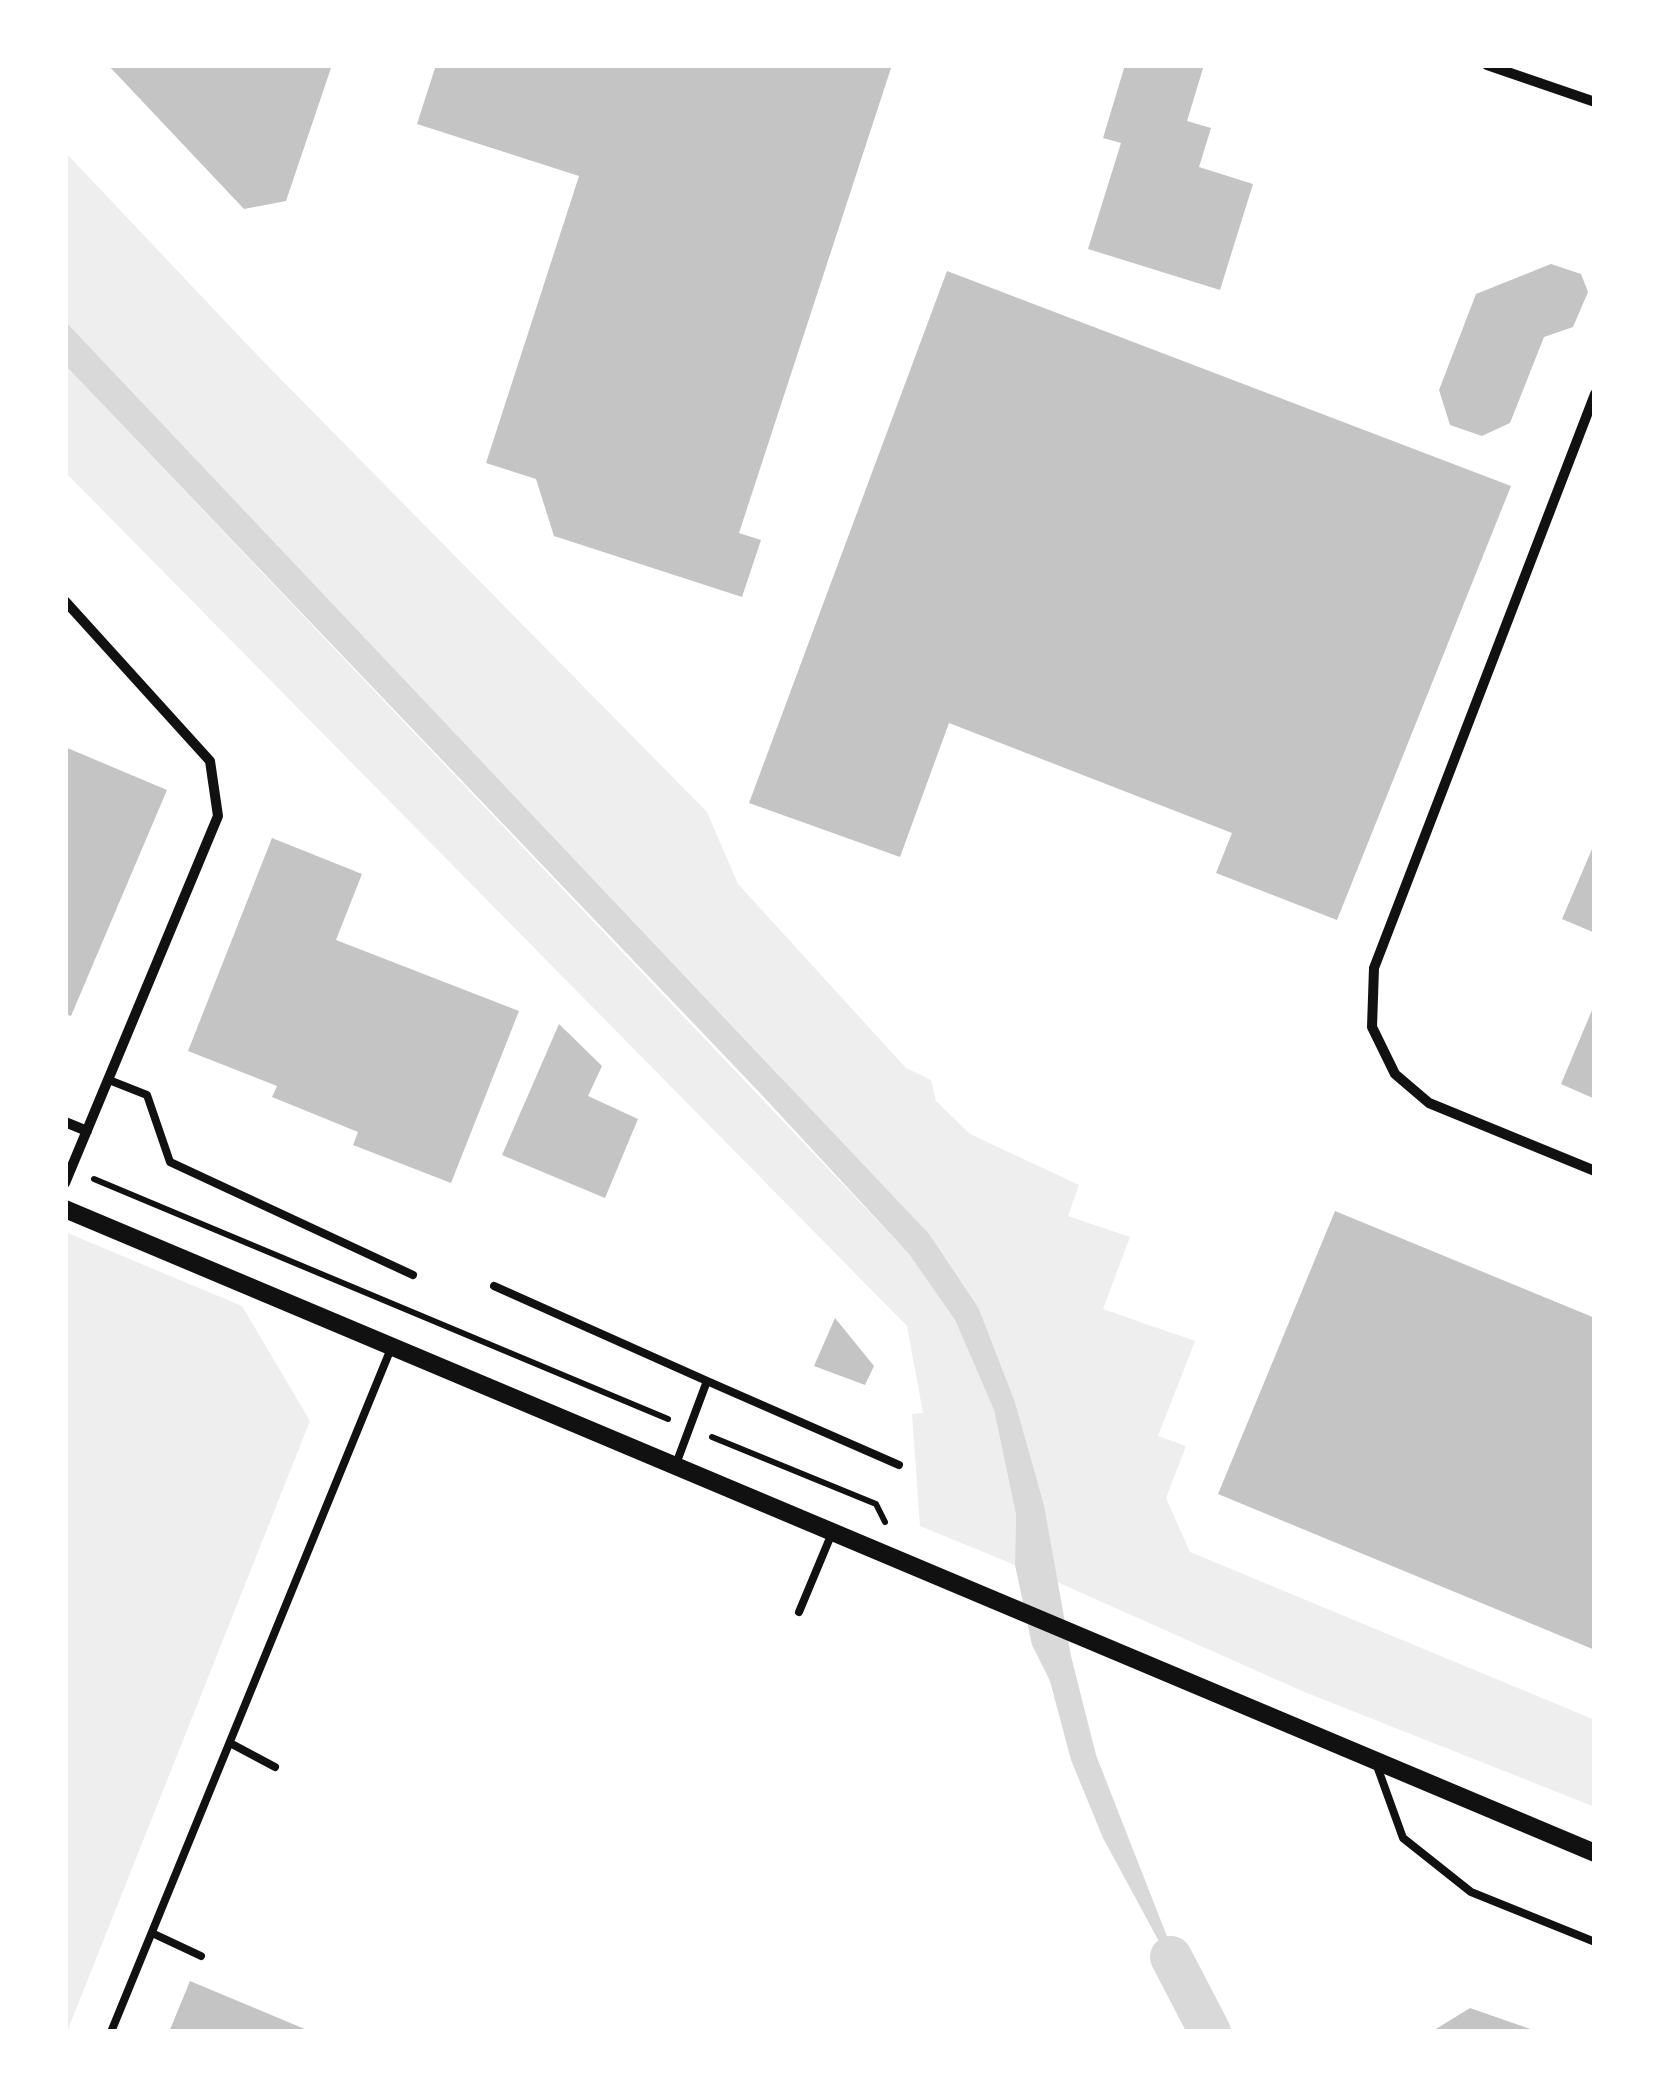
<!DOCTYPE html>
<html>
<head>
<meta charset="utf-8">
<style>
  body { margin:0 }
  #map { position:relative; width:1660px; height:2097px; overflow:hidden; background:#fff; font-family:"Asap Condensed",sans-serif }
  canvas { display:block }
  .frame { position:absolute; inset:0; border:68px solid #fff; pointer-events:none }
</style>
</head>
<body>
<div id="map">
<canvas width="1660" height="2097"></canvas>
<div class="frame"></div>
</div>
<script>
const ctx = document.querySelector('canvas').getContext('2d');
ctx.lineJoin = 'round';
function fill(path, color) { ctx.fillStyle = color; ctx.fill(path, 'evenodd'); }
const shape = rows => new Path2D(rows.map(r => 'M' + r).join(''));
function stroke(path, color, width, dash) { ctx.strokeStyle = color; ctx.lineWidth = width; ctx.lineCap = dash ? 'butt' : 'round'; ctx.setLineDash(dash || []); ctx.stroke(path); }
fill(shape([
  [65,152,259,357,707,812,738,884,906,1068,931,1080,936,1101,970,1134,1079,1185,1068,1216,1130,1237,1103,1309,1195,1341,1158,1436,1186,1446,1166,1498,1190,1552,1595,1720,1595,1807,1302,1691,1057,1582,1044,1505,1015,1402,979,1309,780,1076,65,321],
  [65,365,909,1254,955,1320,994,1410,1016,1516,1015,1565,920,1526,912,1414,923,1413,907,1326,65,472],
  [65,1232,242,1306,310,1421,67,2032]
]), '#eee');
fill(shape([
  [65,321,929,1234,979,1309,1015,1402,1044,1505,1071,1656,1096,1755,1195,2008,1103,1838,1071,1760,1050,1681,1032,1645,1015,1565,1016,1515,994,1410,955,1320,909,1254,760,1093,65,365]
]), '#d9d9d9');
stroke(shape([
  [1171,1957,1210,2032]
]), '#d9d9d9', 42);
fill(shape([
  [108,65,332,65,286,201,244,209],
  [436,65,892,65,739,533,761,540,742,597,554,536,536,479,486,463,579,176,417,124],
  [1125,65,1204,65,1187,121,1211,128,1199,167,1253,184,1220,290,1088,249,1121,143,1103,138],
  [1551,264,1581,274,1588,292,1573,327,1544,337,1510,423,1482,436,1450,425,1439,390,1476,294],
  [947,271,1511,486,1337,920,1216,873,1232,833,949,723,900,857,749,803],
  [65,747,167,790,71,1016,65,1014],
  [272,838,362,874,336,940,519,1011,451,1183,353,1145,358,1132,272,1097,277,1086,188,1051],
  [1595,842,1595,933,1562,919],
  [1595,1003,1595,1099,1561,1084],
  [559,1024,602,1066,588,1096,638,1119,605,1198,502,1155],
  [1335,1211,1595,1318,1595,1650,1218,1494],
  [835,1318,874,1366,865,1385,814,1366],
  [190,1981,312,2032,169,2032],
  [1470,2008,1536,2031,1536,2032,1431,2032]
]), '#c4c4c4');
stroke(shape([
  [94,1179,668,1419],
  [712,1437,876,1504,885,1522]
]), '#111', 6);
stroke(shape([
  [109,1080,147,1095,170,1162,413,1275],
  [494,1286,707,1381,676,1464],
  [707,1381,899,1465],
  [799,1612,832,1533],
  [230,1743,275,1767],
  [1377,1766,1403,1838,1471,1892,1595,1942],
  [152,1933,201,1956],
  [111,2032,392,1346]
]), '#111', 8);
stroke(shape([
  [1487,65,1595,102],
  [1595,394,1374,968,1372,1027,1395,1074,1429,1103,1595,1171],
  [65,601,210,761,218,816,65,1183],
  [65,1122,87,1131]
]), '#111', 10);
stroke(shape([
  [65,1209,1595,1853]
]), '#111', 18);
</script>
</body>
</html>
